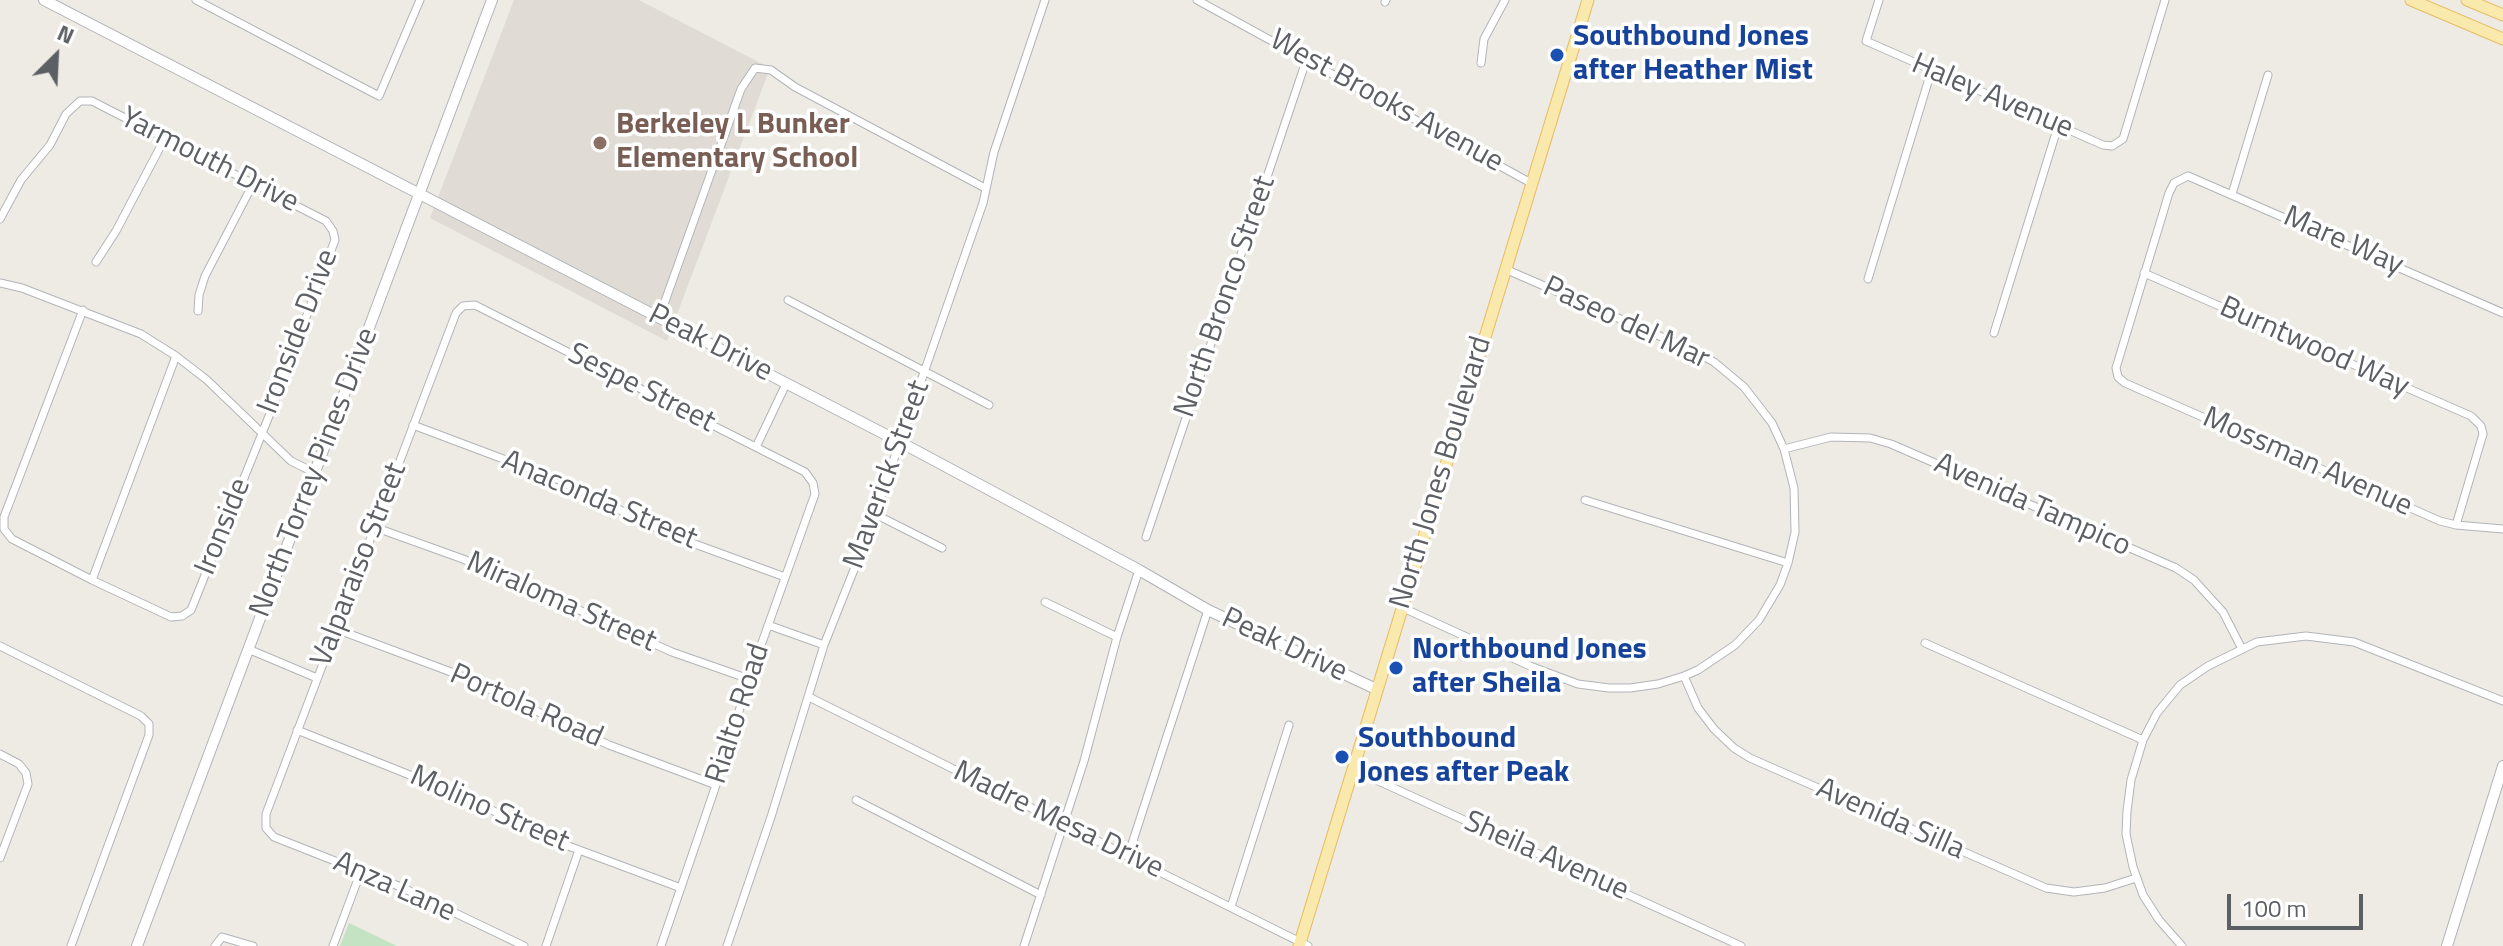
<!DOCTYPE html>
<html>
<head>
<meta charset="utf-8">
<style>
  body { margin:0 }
  #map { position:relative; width:2503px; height:946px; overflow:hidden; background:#edebe4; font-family:"Titillium Web",sans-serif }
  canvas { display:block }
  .north { position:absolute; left:16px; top:16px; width:80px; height:80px; -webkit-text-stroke:6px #fff; paint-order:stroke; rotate:24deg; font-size:22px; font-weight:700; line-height:32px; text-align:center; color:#5c5f63 }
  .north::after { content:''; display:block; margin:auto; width:28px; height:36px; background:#5c5f63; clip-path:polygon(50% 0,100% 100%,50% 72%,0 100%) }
  .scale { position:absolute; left:2227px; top:894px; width:136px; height:36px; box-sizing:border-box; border:4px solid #5c5f63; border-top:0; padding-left:10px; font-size:24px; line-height:28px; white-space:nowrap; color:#5c5f63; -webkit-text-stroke:6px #fff; paint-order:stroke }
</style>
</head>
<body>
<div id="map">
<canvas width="2503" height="946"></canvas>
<div class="north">N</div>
<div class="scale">100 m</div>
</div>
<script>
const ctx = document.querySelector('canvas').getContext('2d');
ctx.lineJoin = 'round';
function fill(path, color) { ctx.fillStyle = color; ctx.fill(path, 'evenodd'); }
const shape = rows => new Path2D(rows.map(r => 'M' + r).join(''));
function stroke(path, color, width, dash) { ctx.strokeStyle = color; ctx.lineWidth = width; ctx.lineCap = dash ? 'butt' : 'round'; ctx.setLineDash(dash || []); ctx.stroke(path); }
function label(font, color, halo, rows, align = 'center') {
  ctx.font = font + ' "Titillium Web",sans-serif'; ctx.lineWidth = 7; ctx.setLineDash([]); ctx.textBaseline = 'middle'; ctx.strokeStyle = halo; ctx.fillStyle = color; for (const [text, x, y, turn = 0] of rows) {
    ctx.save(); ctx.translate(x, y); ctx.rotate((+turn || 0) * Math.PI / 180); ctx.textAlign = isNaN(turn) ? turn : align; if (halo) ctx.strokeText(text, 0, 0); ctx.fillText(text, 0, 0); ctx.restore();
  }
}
fill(shape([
  [514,0,639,0,770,68,667,341,430,218]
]), '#e0dcd5');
fill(shape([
  [349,923,397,946,340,946]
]), '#c3e3c2');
const street = shape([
  [196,0,379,96,420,0],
  [1197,0,1531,183],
  [1879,0,1866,41,2103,145,2112,146,2123,139,2165,0],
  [1385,2,1386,0],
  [1481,63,1484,39,1505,0],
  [2232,194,2268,75],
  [0,219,21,180,50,145,66,114,80,101,92,101,326,221,333,231,335,240,271,411,191,610,182,616,171,617,92,580,12,539,4,529,4,517,83,310],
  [96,262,116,231,165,138],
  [2144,273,2471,416,2481,426,2483,434,2456,525],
  [1868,279,1931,72],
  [0,283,22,288,141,334,176,356,207,380,291,461,315,473],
  [788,300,989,405],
  [198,311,199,295,205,276,253,184],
  [2503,313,2188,176,2174,183,2169,193,2116,368,2118,377,2125,383,2440,521,2456,525,2503,529],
  [659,318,741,89,755,68,771,70,795,87,985,188],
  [1994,333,2058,126],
  [413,425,559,480,673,536,785,577],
  [756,447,786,384],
  [1784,449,1831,437,1870,438,1891,444,2176,568,2194,580,2223,612,2242,649],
  [1585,500,1788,563],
  [875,514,942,548],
  [374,527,463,559,528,587,672,652,749,679],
  [1146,537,1307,58],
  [92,580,176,356],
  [1045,602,1117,637],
  [1401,607,1530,666,1578,684,1609,688,1630,688,1658,684,1684,676,1698,670,1735,645,1759,620,1780,585,1788,563,1795,532,1794,488,1784,449,1772,423,1744,387,1714,362,1694,351,1505,269],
  [768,625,824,645],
  [336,629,459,675,609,745,716,785],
  [1925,643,2143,740],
  [0,646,141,716,149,724,149,735,71,946],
  [248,649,317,678],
  [1684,676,1698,708,1714,729,1734,748,1750,758,2046,888,2074,892,2105,888,2136,878],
  [809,697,1308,946],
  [297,730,465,797,555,841,681,888],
  [0,754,19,764,26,773,28,784,0,858],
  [1352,769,1741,946],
  [856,800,1041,895],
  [1128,856,1208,610],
  [1231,907,1289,725],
  [215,946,222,937,253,946],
  [333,946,361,871],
  [524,946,401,887,274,837,266,828,266,814,456,313,463,306,475,305,805,472,813,483,815,494,749,679,716,785,661,946],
  [546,946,579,850],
  [727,946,771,817,824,645,865,542,983,203,994,152,1045,0],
  [1024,946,1084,761,1117,637,1139,570],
  [2182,946,2159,920,2143,895,2133,867,2126,834,2127,811,2131,780,2143,740,2157,713,2180,685,2208,666,2257,642,2306,636,2354,642,2503,701]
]);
const secondary = shape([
  [44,0,900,442,1139,570,1208,610,1376,689],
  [137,946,492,0],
  [2447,946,2503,766]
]);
const primary = shape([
  [2411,0,2503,39],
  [2467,0,2503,15],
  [1299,946,1588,0]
]);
stroke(street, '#b1b4b8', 9);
stroke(secondary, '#b0b3b8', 12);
stroke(primary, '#e7bc63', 13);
stroke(street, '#fff', 7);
stroke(secondary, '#fff', 10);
stroke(primary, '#f9e9ad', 11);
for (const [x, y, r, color] of [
  [1557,55,8,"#1a4fb4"],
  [600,143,8,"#8d6e63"],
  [1396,668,8,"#1a4fb4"],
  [1342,757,8,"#1a4fb4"]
]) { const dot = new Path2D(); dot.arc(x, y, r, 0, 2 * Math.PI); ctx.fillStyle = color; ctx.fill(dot); stroke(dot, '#fff', 3); }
label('bold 30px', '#164399', '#fff', [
  ["Southbound Jones",1573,38],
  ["after Heather Mist",1573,72],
  ["Northbound Jones",1412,651],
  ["after Sheila",1412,685],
  ["Southbound",1358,740],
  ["Jones after Peak",1358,774]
], 'left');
label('30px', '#5c5f63', '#fff', [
  ["Haley Avenue",1992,97,23],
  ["West Brooks Avenue",1386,102,29],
  ["Yarmouth Drive",209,161,27],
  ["Mare Way",2343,242,24],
  ["North Bronco Street",1226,297,-71],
  ["Paseo del Mar",1626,324,25],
  ["Ironside Drive",299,332,-69],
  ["Peak Drive",710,344,27],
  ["Burntwood Way",2314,348,24],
  ["Sespe Street",641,389,27],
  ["Mossman Avenue",2307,463,24],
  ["North Torrey Pines Drive",315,473,-69],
  ["North Jones Boulevard",1442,473,-73],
  ["Maverick Street",888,475,-70],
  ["Anaconda Street",599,501,23],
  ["Avenida Tampico",2032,506,24],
  ["Ironside",224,527,-68],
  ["Valparaiso Street",360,565,-69],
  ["Miraloma Street",561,603,24],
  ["Peak Drive",1284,646,25],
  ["Portola Road",526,707,24],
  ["Rialto Road",739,714,-72],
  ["Molino Street",489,810,24],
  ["Avenida Silla",1890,820,24],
  ["Madre Mesa Drive",1058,821,26],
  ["Sheila Avenue",1546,857,24],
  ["Anza Lane",394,888,24]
]);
label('bold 30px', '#785e54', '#fff', [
  ["Berkeley L Bunker",616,126],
  ["Elementary School",616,160]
], 'left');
</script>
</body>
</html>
